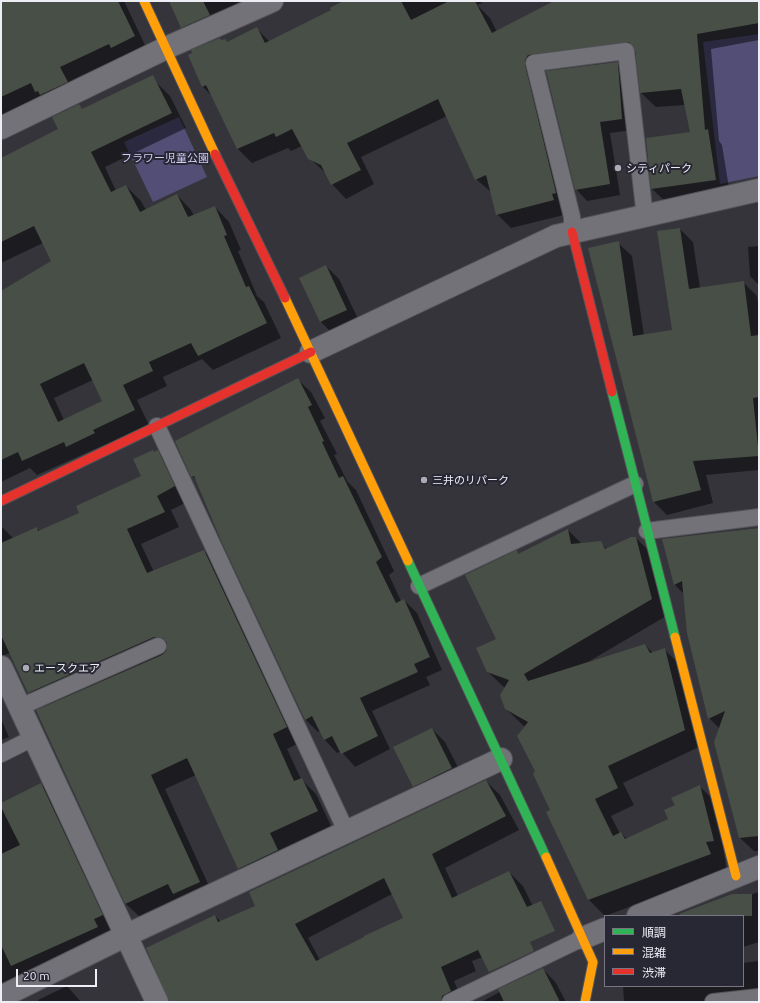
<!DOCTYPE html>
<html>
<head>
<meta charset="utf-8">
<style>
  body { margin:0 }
  #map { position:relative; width:760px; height:1003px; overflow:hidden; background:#35343b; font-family:Ubuntu,"Noto Sans JP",sans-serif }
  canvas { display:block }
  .frame { position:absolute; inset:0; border:2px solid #ededf6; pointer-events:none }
  .legend { position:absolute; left:604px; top:915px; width:140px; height:72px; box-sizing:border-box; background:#282734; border:1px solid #777682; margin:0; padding:5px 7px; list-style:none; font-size:12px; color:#ededf6 }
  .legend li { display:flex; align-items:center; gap:8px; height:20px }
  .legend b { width:20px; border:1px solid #777682 }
  .scale { position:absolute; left:16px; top:969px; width:81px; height:18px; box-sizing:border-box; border:2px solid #ededf6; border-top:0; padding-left:5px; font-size:12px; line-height:14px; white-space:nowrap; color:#ededf6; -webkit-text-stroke:3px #282734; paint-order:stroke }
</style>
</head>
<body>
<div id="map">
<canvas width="760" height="1003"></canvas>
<div class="frame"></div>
<ul class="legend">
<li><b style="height:5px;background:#30b455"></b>順調</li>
<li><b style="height:5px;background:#ff9f0a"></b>混雑</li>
<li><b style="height:5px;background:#e5322d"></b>渋滞</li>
</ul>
<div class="scale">20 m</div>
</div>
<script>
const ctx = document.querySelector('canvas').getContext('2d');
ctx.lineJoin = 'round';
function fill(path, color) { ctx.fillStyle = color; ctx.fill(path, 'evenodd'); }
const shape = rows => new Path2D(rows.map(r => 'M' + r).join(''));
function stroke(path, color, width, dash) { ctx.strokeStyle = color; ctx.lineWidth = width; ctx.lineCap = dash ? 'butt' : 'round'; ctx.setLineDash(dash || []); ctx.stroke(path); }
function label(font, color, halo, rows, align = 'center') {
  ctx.font = font + ' Ubuntu,"Noto Sans JP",sans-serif'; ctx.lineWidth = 4; ctx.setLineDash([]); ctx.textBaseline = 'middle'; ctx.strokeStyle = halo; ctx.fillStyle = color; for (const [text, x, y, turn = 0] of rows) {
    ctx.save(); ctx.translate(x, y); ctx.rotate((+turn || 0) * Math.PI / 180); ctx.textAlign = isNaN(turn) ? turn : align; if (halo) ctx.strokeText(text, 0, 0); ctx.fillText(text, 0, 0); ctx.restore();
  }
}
fill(shape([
  [759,34,759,176,720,184,703,42],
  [179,117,207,177,153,202,124,142]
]), '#524e76');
fill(shape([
  [1,1,124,1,147,49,125,60,121,57,72,80,80,95,41,97,1,116],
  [170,1,247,1,196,42,182,27],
  [346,1,481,1,482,3,477,5,490,18,497,32,556,1,759,1,759,40,711,49,719,141,722,145,730,194,667,203,652,189,647,139,691,133,685,105,656,107,641,93,637,57,548,68,542,70,568,214,511,228,497,214,492,193,476,179,447,116,361,157,374,184,346,199,332,184,327,174,309,158,302,146,291,151,288,148,252,163,238,149,212,96,203,87,189,55,225,40,228,42,257,29,270,42,332,10],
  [617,63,629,74,633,130,610,133,620,195,587,201,576,189],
  [156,82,170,96,186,128,105,167,116,191,126,186,141,201,146,210,177,195,191,210,194,216,215,207,229,222,241,250,238,251,257,296,264,302,281,338,213,370,202,359,163,377,167,386,137,400,149,425,37,475,30,468,1,482,1,292,52,262,43,243,1,263,1,159],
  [93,380,103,401,64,420,54,398],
  [680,229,693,242,700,288,743,282,757,296,759,311,759,470,706,475,713,503,667,515,654,502,618,243,632,256,644,336,673,331],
  [759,246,759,285,750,276,748,247],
  [326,266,339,279,360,323,334,335,321,322],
  [298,380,311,392,325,418,320,421,337,454,334,455,347,481,356,490,394,571,389,575,401,601,404,600,417,613,442,670,426,677,430,685,372,711,390,749,355,767,341,751,337,753,325,740,320,731,318,732,305,719,198,482,192,476],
  [157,451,172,466,189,501,171,510,179,527,141,544,154,572,204,551,219,566,301,742,287,749,301,779,316,794,331,826,284,848,292,865,253,883,239,868,196,775,165,789,214,897,141,918,126,904,38,711,45,708,29,692,10,653,1,656,1,526,13,538,36,528,40,531,81,513,143,477,154,453],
  [759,528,759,851,754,851,740,838,720,729,709,718,684,594,675,585,664,540],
  [568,530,582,544,600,542,607,549,636,538,652,554,668,615,588,662,645,645,653,653,664,649,681,666,701,746,623,783,634,805,611,816,620,834,621,833,627,839,670,819,676,806,699,786,716,802,727,871,605,916,588,899,536,771,525,727,506,709,505,688,488,672,497,639,516,552,519,554],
  [1,719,9,737,1,740],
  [432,729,445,742,465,781,427,799,414,786],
  [486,781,500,795,519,830,445,868,458,896,509,872,523,886,546,933,472,961,476,971,454,981,463,1002,170,1002,215,916,221,922,257,907],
  [392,894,404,919,320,960,308,938],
  [41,784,54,798,115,928,107,932,110,940,1,995,1,804],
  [759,892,759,942,743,947,743,916,675,916,732,895,749,895],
  [759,961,759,1001,624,1002,623,986,743,986,743,963],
  [543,969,556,983,566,1002,481,1002],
  [67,986,81,1002,39,1002,38,1000]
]), '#0007');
fill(shape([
  [1,1,118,1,135,36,111,48,109,44,60,67,68,82,40,95,38,91,35,92,31,83,1,97],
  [169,1,203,1,210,15,181,28],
  [343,1,401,1,411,20,449,1,475,1,492,33,554,1,759,1,759,23,697,34,705,130,708,129,716,180,651,189,646,138,690,132,681,89,640,93,635,50,629,42,528,55,525,60,525,65,556,193,552,194,554,200,496,215,486,175,475,180,438,99,347,143,361,170,331,185,321,165,308,159,292,129,276,137,274,133,237,149,206,85,202,87,188,55,192,53,191,50,220,38,221,40,226,39,227,42,257,27,265,43,331,10,330,8],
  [618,62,622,119,600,122,610,184,575,190,546,71],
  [153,75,172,113,91,152,111,192,126,185,140,212,177,194,188,217,215,206,227,235,224,236,246,287,249,286,267,323,198,356,191,343,149,362,153,371,123,385,135,410,93,430,95,433,66,447,64,442,22,461,18,452,1,460,1,291,51,261,34,226,1,242,1,158,58,129,52,117,79,104,82,109],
  [84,363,102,401,58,422,40,384],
  [680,228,689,289,744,281,751,336,759,335,759,397,753,398,759,456,693,461,701,490,653,502,588,248,619,241,633,336,672,330,657,231],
  [326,265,347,310,320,322,299,278],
  [298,378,312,405,308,407,324,441,322,442,339,478,343,476,382,557,376,562,396,603,404,599,430,657,414,664,418,672,360,698,378,736,341,754,332,736,324,740,312,716,305,720,222,543,194,476,191,477,175,441],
  [153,450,154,452,158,450,175,486,157,496,165,512,127,529,147,573,204,550,287,727,273,734,294,781,302,778,318,811,270,833,278,850,238,869,187,758,151,775,200,882,173,894,168,884,125,904,36,710,162,655,166,651,167,643,163,638,154,637,28,693,1,635,1,543,37,527,38,531,79,513,76,506,141,476,133,459],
  [759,528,759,836,739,838,714,742,725,711,708,719,687,633,682,581,674,585,662,539],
  [568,529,571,544,601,541,605,549,631,537,636,537,652,599,524,674,528,681,645,644,650,653,665,648,685,730,608,766,618,788,595,799,613,836,621,832,625,839,668,819,664,810,675,805,671,798,700,785,714,841,706,842,711,854,588,900,546,812,550,810,533,774,535,771,517,736,528,722,505,709,500,695,509,680,487,672,476,648,496,639,465,575,517,550,518,554],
  [432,728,452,768,413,787,393,747],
  [486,780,506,816,432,854,452,898,509,871,527,907,541,901,555,931,530,942,534,951,489,972,478,950,441,967,451,991,442,996,441,1002,169,1002,146,948,215,915,218,922,255,906,249,892],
  [384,878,403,918,364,936,364,937,316,961,295,924],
  [41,783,103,915,94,919,98,927,11,966,1,945,1,854,20,845,1,807,1,803],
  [732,894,752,894,752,916,680,916,679,914],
  [543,968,560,1002,504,1002,498,989]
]), '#484f46');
const lane = shape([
  [572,232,572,217,534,63,626,51,645,217],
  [157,426,347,833],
  [647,531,759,517],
  [419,586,635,484],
  [20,707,158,646],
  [1,754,33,738],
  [450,1002,583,938],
  [713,1002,759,997]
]);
const street = shape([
  [1,128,166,48,272,1],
  [311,352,556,236,759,190],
  [1,667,157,1002],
  [638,916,759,867],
  [583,938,605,929],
  [1,997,127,935,501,759]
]);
const fast = shape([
  [612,392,675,637],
  [408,561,546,857]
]);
const slow = shape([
  [144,1,215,154],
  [285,298,408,561],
  [675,637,736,876],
  [546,857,593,962,585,1002]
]);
const jam = shape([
  [215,154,285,298],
  [572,232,612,392],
  [1,501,311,352]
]);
stroke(lane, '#535359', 18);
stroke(street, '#535359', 24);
stroke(fast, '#535359', 11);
stroke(slow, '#535359', 11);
stroke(jam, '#535359', 11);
stroke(lane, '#737278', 16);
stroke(street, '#737278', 22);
stroke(fast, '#30b455', 9);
stroke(slow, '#ff9f0a', 9);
stroke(jam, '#e5322d', 9);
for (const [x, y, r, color] of [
  [618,168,4,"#adacb5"],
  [424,480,4,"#adacb5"],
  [26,668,4,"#adacb5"]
]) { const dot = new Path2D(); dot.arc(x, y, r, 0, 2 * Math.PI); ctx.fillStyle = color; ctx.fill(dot); stroke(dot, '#282734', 1.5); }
label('11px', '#d0cdf5', '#282734', [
  ["フラワー児童公園",165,158]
]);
label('11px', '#ededf6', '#282734', [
  ["シティパーク",626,168],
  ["三井のリパーク",432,480],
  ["エースクエア",34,668]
], 'left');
</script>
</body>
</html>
